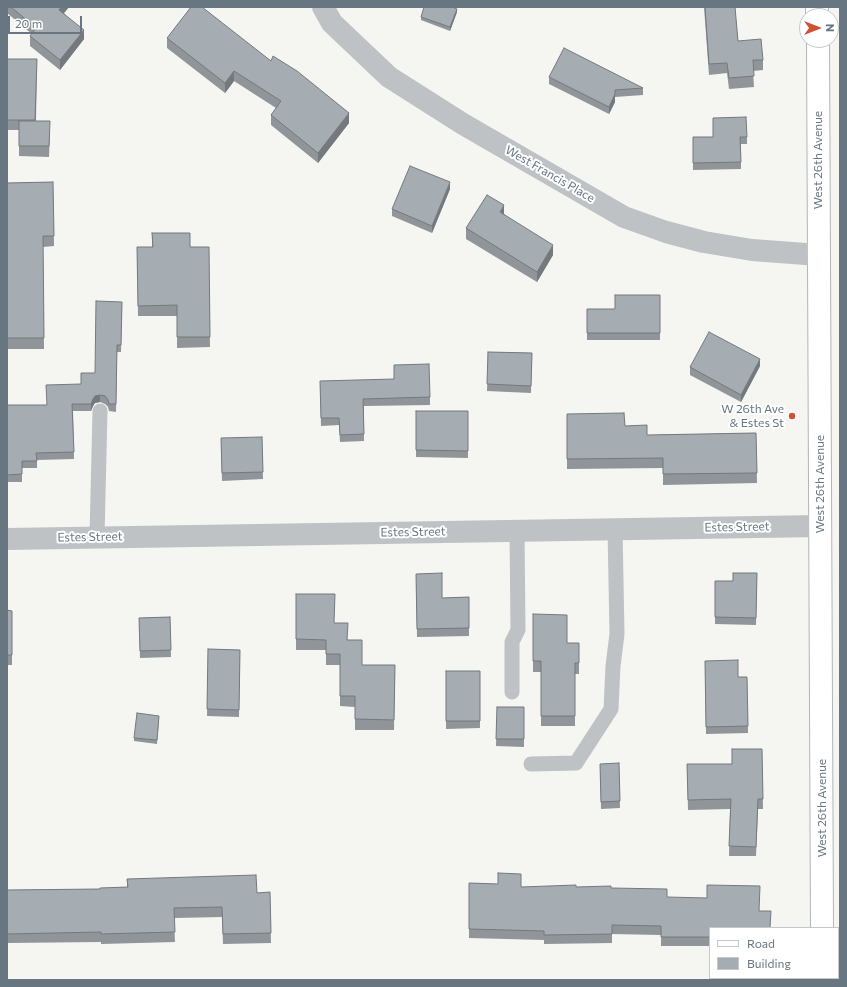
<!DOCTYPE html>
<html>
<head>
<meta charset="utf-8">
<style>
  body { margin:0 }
  #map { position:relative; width:847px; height:987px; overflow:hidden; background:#f5f5f2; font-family:Commissioner,sans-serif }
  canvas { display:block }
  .frame { position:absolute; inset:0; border:8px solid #677680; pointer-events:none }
  .legend { position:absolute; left:709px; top:927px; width:130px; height:52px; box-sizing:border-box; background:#fff; border:1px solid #c2c8cc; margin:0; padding:5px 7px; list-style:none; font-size:12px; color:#677680 }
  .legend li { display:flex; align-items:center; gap:8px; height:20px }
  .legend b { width:20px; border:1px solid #c2c8cc }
  .north { position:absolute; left:799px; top:8px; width:40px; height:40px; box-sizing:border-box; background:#fff; border:1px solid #c2c8cc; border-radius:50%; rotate:90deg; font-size:11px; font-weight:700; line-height:16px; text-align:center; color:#677680 }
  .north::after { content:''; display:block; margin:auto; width:14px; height:18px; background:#d15035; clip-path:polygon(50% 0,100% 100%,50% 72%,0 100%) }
  .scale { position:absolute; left:8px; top:16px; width:74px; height:18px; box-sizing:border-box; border:2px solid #677680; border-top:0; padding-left:5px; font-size:12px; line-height:14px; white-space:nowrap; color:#677680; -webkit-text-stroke:3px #fff; paint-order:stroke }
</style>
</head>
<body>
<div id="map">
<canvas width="847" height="987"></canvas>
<div class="frame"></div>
<ul class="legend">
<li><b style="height:5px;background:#fff"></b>Road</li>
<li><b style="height:11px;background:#a6adb2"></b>Building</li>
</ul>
<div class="north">N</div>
<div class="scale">20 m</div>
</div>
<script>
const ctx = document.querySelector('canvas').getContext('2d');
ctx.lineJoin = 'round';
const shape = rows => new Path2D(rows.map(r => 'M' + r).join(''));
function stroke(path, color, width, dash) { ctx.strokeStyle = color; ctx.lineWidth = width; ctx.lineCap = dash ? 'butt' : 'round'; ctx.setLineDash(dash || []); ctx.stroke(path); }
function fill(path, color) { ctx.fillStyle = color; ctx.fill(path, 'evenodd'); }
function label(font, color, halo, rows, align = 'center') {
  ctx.font = font + ' Commissioner,sans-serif'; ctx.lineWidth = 4; ctx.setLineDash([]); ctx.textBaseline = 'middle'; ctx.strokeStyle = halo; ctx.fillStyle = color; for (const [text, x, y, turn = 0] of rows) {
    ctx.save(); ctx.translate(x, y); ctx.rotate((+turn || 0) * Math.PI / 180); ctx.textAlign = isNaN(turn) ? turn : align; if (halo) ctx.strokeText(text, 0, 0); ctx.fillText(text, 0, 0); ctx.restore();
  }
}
const secondary = shape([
  [817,7,817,16],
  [818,40,822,928],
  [823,978,823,980]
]);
stroke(secondary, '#b1b6b9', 24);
stroke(shape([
  [97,537,100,411],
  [512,692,512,642,518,630,517,530],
  [531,764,576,763,611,709,613,666,617,634,615,528]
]), '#bec2c5', 15);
stroke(shape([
  [323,7,332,23,389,77,463,124,624,217,666,232,704,242,752,250,819,255],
  [7,539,820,526]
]), '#bec2c5', 22);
stroke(secondary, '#fff', 22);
fill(shape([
  [7,7,69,7,64,13,84,39,60,70,30,46,30,36,32,34,7,13],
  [704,7,735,7,738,41,763,60,763,70,753,71,754,87,729,89,727,73,709,75],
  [457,12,450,31,421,20,421,17],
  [167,38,349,123,318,163,271,125,271,115,276,108,234,81,225,93,167,48],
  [7,59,37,59,36,121,50,132,49,157,19,156,19,130,7,130],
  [549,77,643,88,643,95,615,97,615,102,609,114,549,84],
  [693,137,747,137,747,144,741,144,741,169,693,170],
  [53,182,54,246,43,247,44,349,7,349,7,183],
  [450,189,432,233,392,216,392,209],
  [504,214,553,255,537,282,466,239,466,228],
  [152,233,190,247,209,247,210,347,177,348,177,316,138,316,137,247,152,247],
  [660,295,660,340,587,340,587,309,615,309],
  [122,302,121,352,117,352,116,412,109,411,108,407,105,404,100,402,95,403,93,406,91,411,73,411,74,459,37,460,37,468,22,468,22,482,7,482,7,405,46,405,81,384,95,373],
  [488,352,532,353,531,393,487,391],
  [760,366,741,402,690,375,690,367],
  [320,381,430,397,430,405,364,406,364,441,340,442,339,425,321,426],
  [416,411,468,411,468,458,416,457],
  [567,414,625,426,647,435,756,433,757,483,663,485,663,468,567,469],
  [262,437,263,479,222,481,221,445],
  [757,573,756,625,715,624,715,581,733,581],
  [416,574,442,598,469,597,469,636,417,637],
  [296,594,334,623,348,640,362,665,395,665,394,730,355,730,355,707,340,706,340,665,326,665,326,650,296,650],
  [7,610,12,611,12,665,7,665],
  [533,614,567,643,579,643,579,674,575,674,575,726,541,726,541,672,533,672],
  [170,617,171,657,140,658,139,618],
  [208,649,240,650,239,717,207,716],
  [705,661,738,677,747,677,748,733,706,734],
  [446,671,480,671,480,728,446,729],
  [497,707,524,707,524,747,496,746],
  [159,719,157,744,134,741,134,738],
  [762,749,763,809,758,809,756,856,729,856,730,809,688,810,687,764,732,764],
  [619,763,620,808,601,809,600,771],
  [127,879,257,893,270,892,271,943,223,944,222,917,174,918,175,942,101,944,101,942,7,943,7,890,100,889,127,887],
  [469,883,498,884,521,887,611,888,667,897,710,928,710,946,661,946,661,935,612,934,612,943,544,944,544,940,469,938]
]), '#8f9599');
fill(shape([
  [61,7,69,7,59,19,59,10],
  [457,9,457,12,450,31,450,27],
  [84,30,84,39,60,70,60,60],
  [234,71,234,81,225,93,225,83],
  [615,94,615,102,609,114,609,107],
  [349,113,349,123,318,163,318,153],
  [450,182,450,189,432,233,432,226],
  [504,205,504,216,500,212],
  [553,245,553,255,537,282,537,272],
  [760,359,760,366,741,402,741,395],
  [100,395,100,402,95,403,93,406,91,411,91,404,93,399,95,396]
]), '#74797d');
const building = shape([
  [11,7,61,7,59,10,84,30,60,60,30,36,36,28,11,7],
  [191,7,202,7,271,61,273,56,297,71,349,113,318,153,271,115,281,101,234,71,225,83,167,38,191,7],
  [424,7,452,7,457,9,450,27,421,17,424,7],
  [705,7,735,7,738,41,761,39,763,60,753,60,754,76,729,78,727,63,709,64,705,7],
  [564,48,643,88,615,90,615,94,609,107,549,77,564,48],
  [7,59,37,59,35,120,7,120,7,59],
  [746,117,747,137,740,137,741,162,693,163,693,137,713,137,713,118,746,117],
  [19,121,50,121,49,146,19,146,19,121],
  [410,166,450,182,432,226,392,209,410,166],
  [53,182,54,236,43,236,44,338,7,338,7,183,53,182],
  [487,195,504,205,500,212,553,245,537,272,466,228,487,195],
  [152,233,190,233,190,247,209,247,210,337,177,337,177,305,138,306,137,247,153,247,152,233],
  [615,295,660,295,660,333,587,333,587,309,615,309,615,295],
  [96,301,122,302,121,345,117,345,116,404,109,404,108,400,105,396,100,395,95,396,93,399,91,404,72,404,74,452,36,453,37,461,22,461,22,474,7,475,7,405,47,405,46,385,81,384,81,373,95,373,96,301],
  [709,332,760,359,741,395,690,367,709,332],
  [488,352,532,353,531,386,487,384,488,352],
  [429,364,430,397,363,399,364,434,340,435,339,418,321,418,320,381,394,379,394,365,429,364],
  [416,411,468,411,468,451,416,450,416,411],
  [624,413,625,426,647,425,647,435,756,433,757,473,663,474,663,458,567,459,567,414,624,413],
  [262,437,263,472,222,473,221,438,262,437],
  [442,573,442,598,469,597,469,628,417,629,416,574,442,573],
  [733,573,757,573,756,618,715,617,715,581,733,581,733,573],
  [296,594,335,594,334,623,348,623,347,640,362,640,362,665,395,665,394,720,355,719,355,696,340,696,340,654,326,654,326,640,296,639,296,594],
  [7,610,12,611,12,655,7,655,7,610],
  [533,614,567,615,567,643,579,643,579,663,575,663,575,716,541,716,541,661,533,661,533,614],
  [170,617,171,650,140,651,139,618,170,617],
  [208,649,240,650,239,710,207,709,208,649],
  [738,660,738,677,747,677,748,726,706,727,705,661,738,660],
  [446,671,480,671,480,721,446,721,446,671],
  [497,707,524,707,524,739,496,739,497,707],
  [137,713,159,716,157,740,134,738,137,713],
  [732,749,762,749,763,799,758,799,756,847,729,846,731,799,688,800,687,764,732,764,732,749],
  [619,763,620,801,601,802,600,764,619,763],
  [498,873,521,874,521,887,576,885,576,887,611,886,611,888,667,889,667,897,707,898,707,885,760,886,759,911,771,911,770,928,710,928,710,937,661,937,661,926,612,925,612,934,544,935,544,931,469,929,469,883,498,884,498,873],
  [256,875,257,893,270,892,271,933,223,934,222,907,174,908,175,932,101,934,101,932,7,934,7,890,100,889,100,888,128,887,127,879,256,875]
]);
fill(building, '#a6adb2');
stroke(building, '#74797d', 1);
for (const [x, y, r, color] of [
  [792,416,4,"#d15035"]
]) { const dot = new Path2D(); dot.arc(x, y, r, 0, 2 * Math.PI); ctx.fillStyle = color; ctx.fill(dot); stroke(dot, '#fff', 1.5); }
label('12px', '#677680', '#fff', [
  ["West 26th Avenue",818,160,-90],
  ["West Francis Place",550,174,30],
  ["West 26th Avenue",820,484,-90],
  ["Estes Street",737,527,-1],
  ["Estes Street",413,532,-1],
  ["Estes Street",90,537,-1],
  ["West 26th Avenue",822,808,-90]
]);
label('12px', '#677680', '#fff', [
  ["W 26th Ave",784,409],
  ["& Estes St",784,423]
], 'right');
</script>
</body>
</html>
